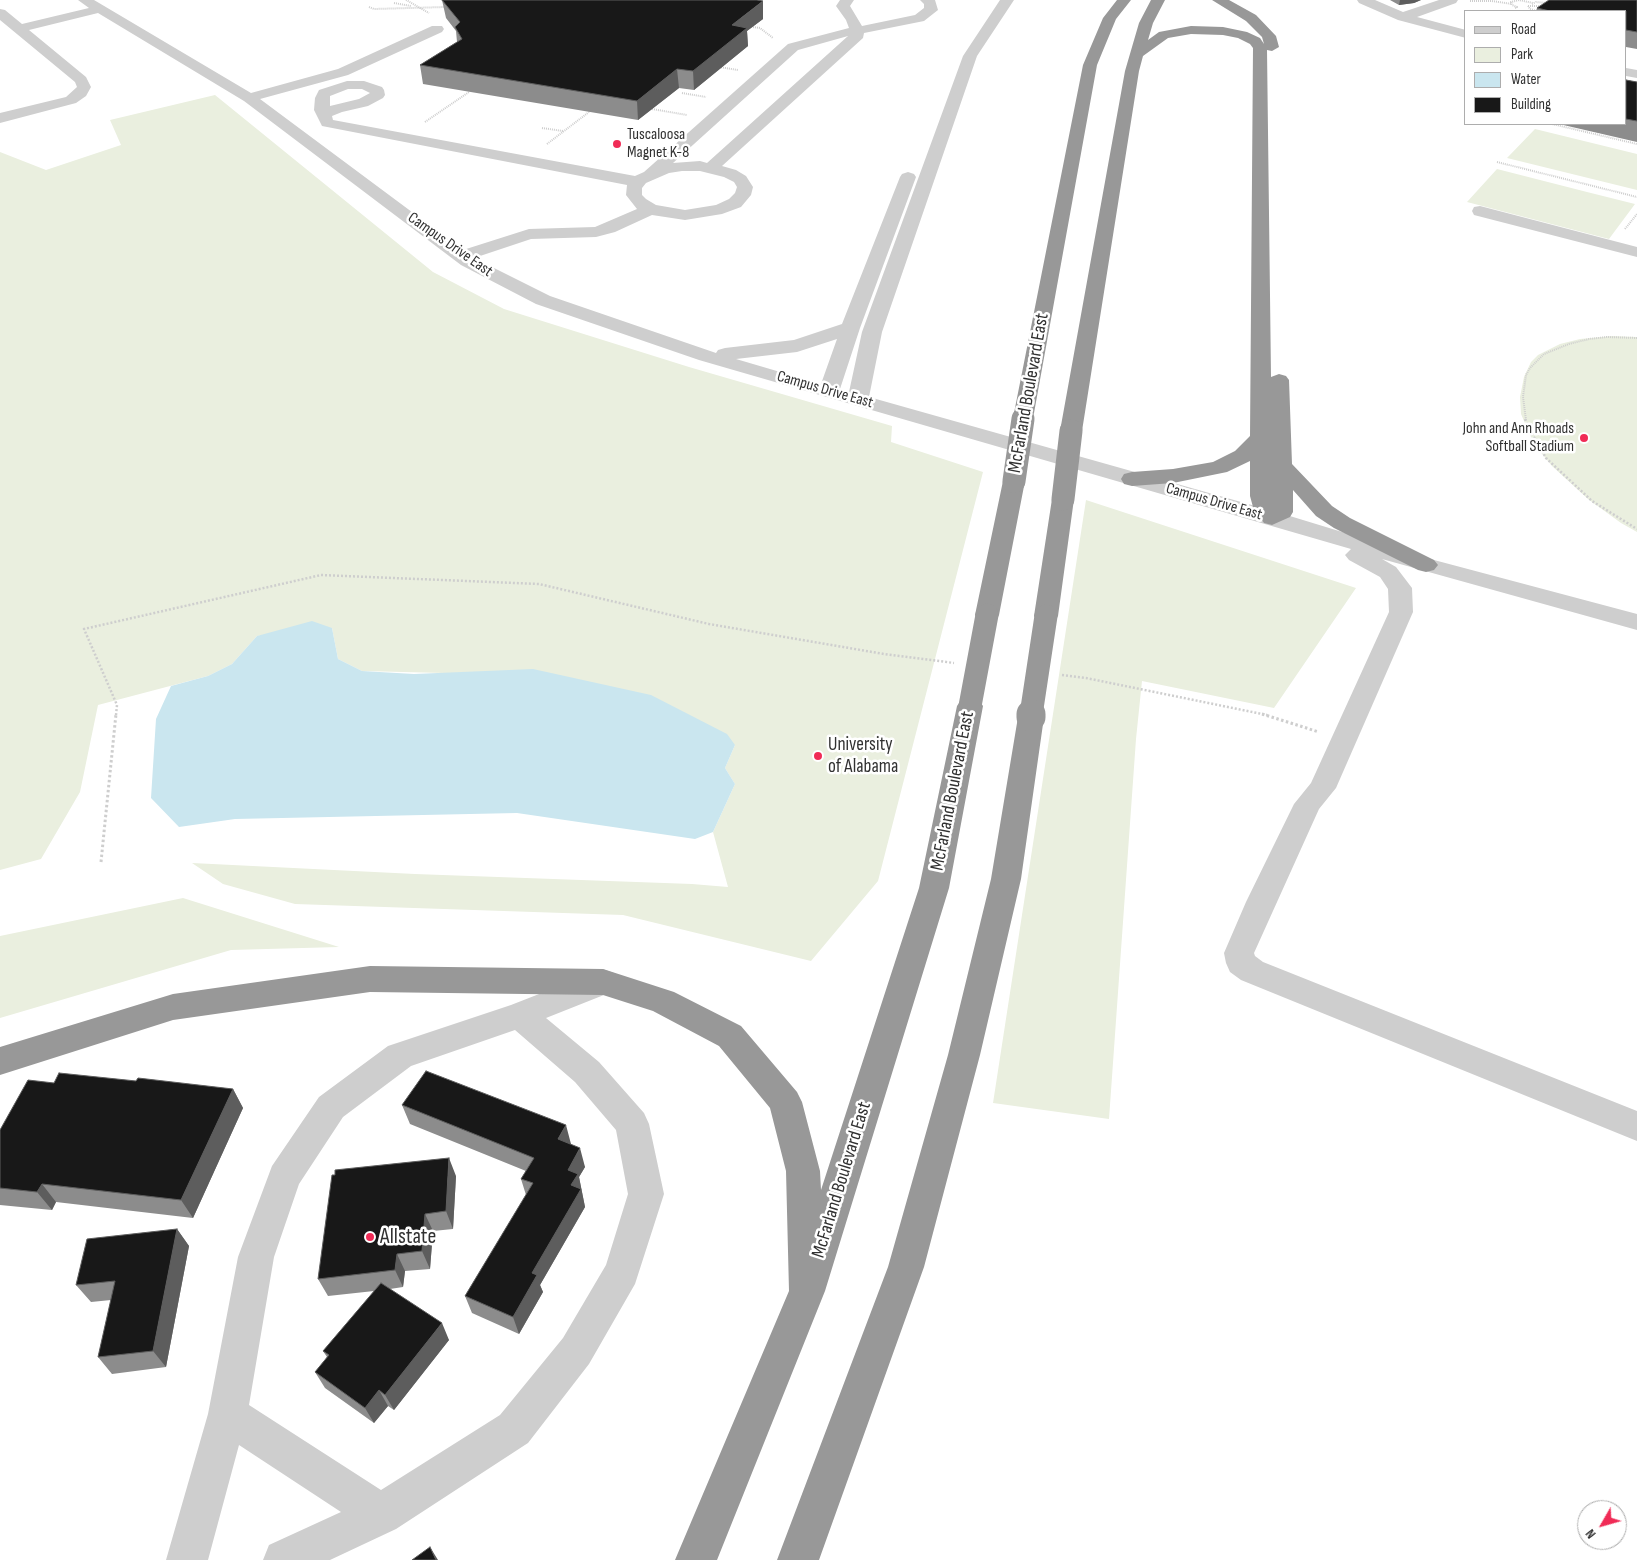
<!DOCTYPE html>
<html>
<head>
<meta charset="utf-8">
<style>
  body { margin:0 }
  #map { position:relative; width:1637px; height:1560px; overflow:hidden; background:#fff; font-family:"Sofia Sans Condensed",sans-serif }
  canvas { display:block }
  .legend { position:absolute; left:1464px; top:10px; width:162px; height:115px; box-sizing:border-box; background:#fff; border:1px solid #adadad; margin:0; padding:6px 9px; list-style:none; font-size:15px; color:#313131 }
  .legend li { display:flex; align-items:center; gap:10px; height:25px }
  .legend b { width:25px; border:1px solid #adadad }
  .north { position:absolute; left:1577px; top:1500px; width:50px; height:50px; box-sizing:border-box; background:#fff; border:1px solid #adadad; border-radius:50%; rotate:232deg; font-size:14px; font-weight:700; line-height:20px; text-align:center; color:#313131 }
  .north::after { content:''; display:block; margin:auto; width:18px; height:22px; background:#f02b56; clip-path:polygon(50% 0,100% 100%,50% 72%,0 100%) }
</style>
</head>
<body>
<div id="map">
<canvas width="1637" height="1560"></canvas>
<ul class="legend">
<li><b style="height:6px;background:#cecece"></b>Road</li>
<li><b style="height:14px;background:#eaefdf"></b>Park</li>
<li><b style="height:14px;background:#cae6ef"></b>Water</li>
<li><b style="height:14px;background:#181818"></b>Building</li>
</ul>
<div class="north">N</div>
</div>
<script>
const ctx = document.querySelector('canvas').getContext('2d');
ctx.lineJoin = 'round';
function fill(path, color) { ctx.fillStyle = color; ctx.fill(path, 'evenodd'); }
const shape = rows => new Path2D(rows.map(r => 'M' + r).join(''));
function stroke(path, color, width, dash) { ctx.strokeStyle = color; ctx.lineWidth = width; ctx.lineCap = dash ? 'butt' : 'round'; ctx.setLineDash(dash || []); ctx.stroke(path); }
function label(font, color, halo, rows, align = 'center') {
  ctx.font = font + ' "Sofia Sans Condensed",sans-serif'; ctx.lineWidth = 5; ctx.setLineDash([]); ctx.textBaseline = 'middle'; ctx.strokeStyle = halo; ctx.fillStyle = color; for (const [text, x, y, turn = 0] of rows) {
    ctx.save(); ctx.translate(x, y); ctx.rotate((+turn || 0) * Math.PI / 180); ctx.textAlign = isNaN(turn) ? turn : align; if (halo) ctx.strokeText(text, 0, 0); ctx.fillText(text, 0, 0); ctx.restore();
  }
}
fill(shape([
  [215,95,433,272,504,309,689,367,892,426,891,442,983,472,878,881,811,961,623,915,295,904,223,884,192,863,415,874,692,884,728,887,713,832,735,784,725,768,735,745,444,673,362,671,338,659,332,628,257,636,232,664,208,676,98,705,80,792,41,859,0,870,0,152,46,170,121,145,110,120],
  [1535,129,1637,154,1637,190,1507,158],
  [1497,169,1587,192,1635,204,1609,239,1467,202],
  [1612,336,1637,337,1637,532,1621,523,1588,499,1552,466,1534,444,1521,414,1520,397,1524,377,1531,362,1538,355,1560,344,1580,339],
  [1086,500,1356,588,1274,708,1142,681,1136,739,1109,1119,993,1103],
  [183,898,339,947,231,950,0,1018,0,936]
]), '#eaefdf');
fill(shape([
  [312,621,332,628,338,659,362,671,414,674,533,669,651,695,727,734,735,745,725,768,735,784,713,832,695,839,517,813,235,819,179,827,151,798,156,719,171,686,208,676,232,664,257,636]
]), '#cae6ef');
stroke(shape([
  [406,0,429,13],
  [1470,1,1492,1,1512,4],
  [394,3,411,6],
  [1532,4,1536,2,1547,3],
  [1528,6,1538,6,1546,9,1537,11,1530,9,1528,6],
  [369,7,374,9,446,7],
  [1515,8,1517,7,1512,5,1511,2,1519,0,1533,3],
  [753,27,760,28,773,38],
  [719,67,738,70],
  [682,93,706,97],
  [652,109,687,115],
  [425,122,469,92],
  [1552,124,1637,144],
  [542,128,563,131],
  [547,144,589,112],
  [1497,162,1637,197],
  [1625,229,1637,214],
  [1526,420,1523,397,1526,375,1530,368,1544,354,1569,344,1589,339,1607,337,1637,338]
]), '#cecece', 2, [1, 1]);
stroke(shape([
  [1525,419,1529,429,1546,458,1592,501,1637,529],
  [1062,675,1086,678,1267,715],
  [116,715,117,705,84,629,321,575,539,584,709,624,884,654,954,663]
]), '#cecece', 2.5, [2, 2]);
stroke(shape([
  [1262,714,1319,732],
  [101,862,116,714]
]), '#cecece', 3, [2.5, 2.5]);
fill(shape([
  [78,0,94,0,251,93,338,69,432,26,442,26,444,29,442,32,348,75,260,99,463,250,529,229,595,227,637,209,626,195,627,185,322,126,314,110,315,98,319,90,347,81,364,81,382,87,384,90,385,95,383,98,368,106,342,112,332,116,333,120,635,176,644,172,788,44,849,28,846,20,836,6,840,0,854,0,850,6,862,26,915,15,924,8,924,4,920,0,935,0,938,10,924,21,864,33,863,38,722,166,736,170,746,176,753,187,751,195,741,207,722,214,685,220,652,215,615,232,596,237,531,239,474,258,550,296,716,353,718,350,725,348,794,340,842,324,900,177,902,174,908,172,914,174,916,177,860,328,840,389,849,392,862,332,963,56,1000,0,1014,0,977,56,882,332,869,397,1280,513,1434,560,1637,614,1637,630,1382,559,1396,567,1412,588,1413,612,1336,788,1319,809,1254,953,1255,956,1263,962,1637,1111,1637,1141,1241,980,1230,972,1226,963,1224,953,1246,902,1294,804,1311,783,1389,612,1388,589,1380,577,1349,560,1345,555,1351,549,699,360,536,304,461,265,244,101,98,13,29,30,86,77,91,87,86,96,76,103,0,123,0,113,66,97,77,87,75,82,0,20,0,9,5,10,22,24,89,8,78,0],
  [848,36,707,163,700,161,673,163,798,50,848,36],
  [348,89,362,89,370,93,359,99,330,106,330,96,348,89],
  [682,171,700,171,724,177,734,182,737,187,735,193,729,199,716,205,685,210,656,205,646,199,642,195,642,188,646,183,669,173,682,171],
  [837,339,821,384,736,359,797,352,837,339],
  [1357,0,1375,0,1403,12,1439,0,1458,0,1456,3,1417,17,1466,30,1466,38,1398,20,1359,3,1357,0],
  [1626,68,1637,70,1637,78,1626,76,1626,68],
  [1480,206,1637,247,1637,257,1474,215,1472,211,1474,207,1480,206],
  [603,969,614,973,619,982,614,991,546,1018,599,1062,644,1113,649,1124,664,1194,635,1284,589,1364,528,1443,396,1529,330,1560,263,1560,269,1545,341,1512,239,1445,208,1560,166,1560,208,1414,238,1257,272,1166,319,1097,388,1046,511,1005,603,969],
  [515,1030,575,1082,616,1130,628,1194,606,1265,563,1338,500,1415,381,1490,249,1405,274,1257,299,1184,343,1117,411,1066,515,1030]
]), '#cecece');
fill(shape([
  [1117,0,1131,0,1116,19,1097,65,1034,413,1031,417,1024,419,1017,417,1014,413,1083,65,1103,18,1117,0],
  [1151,0,1165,0,1153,23,1148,40,1159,32,1191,26,1223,27,1247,32,1260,38,1264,44,1262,37,1246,21,1212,0,1229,0,1256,15,1276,36,1279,47,1272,51,1267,50,1271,377,1279,374,1286,376,1289,380,1292,464,1332,506,1350,518,1434,560,1438,565,1434,570,1426,572,1418,570,1334,528,1316,516,1293,490,1293,512,1290,517,1272,525,1264,523,1253,507,1250,496,1250,461,1227,472,1173,483,1132,486,1124,484,1121,479,1124,474,1132,472,1173,469,1213,462,1235,451,1250,436,1253,48,1250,44,1238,38,1223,35,1191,34,1168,38,1143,56,1139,71,1082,431,1078,435,1071,437,1064,435,1060,431,1125,71,1139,23,1151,0],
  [1014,474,1022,476,1025,481,999,615,996,621,987,623,978,621,975,615,1003,481,1006,476,1014,474],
  [1063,492,1071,494,1074,499,1058,616,1055,622,1046,624,1037,622,1034,616,1052,499,1055,494,1063,492],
  [970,697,979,700,983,706,949,888,825,1291,717,1560,675,1560,789,1291,786,1171,770,1108,719,1046,653,1011,603,995,370,992,173,1020,0,1075,0,1047,173,994,370,966,603,969,674,992,741,1026,797,1092,802,1102,820,1171,821,1190,919,888,957,706,961,700,970,697],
  [1031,708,1040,711,1044,717,1021,879,980,1055,924,1267,819,1560,777,1560,888,1267,948,1055,991,879,1018,717,1022,711,1031,708]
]), '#989898');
stroke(shape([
  [1023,420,1024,413]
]), '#989898', 19);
stroke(shape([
  [1014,481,1023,419],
  [1063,499,1071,431],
  [970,706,987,615],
  [1031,715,1046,616]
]), '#989898', 23);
stroke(shape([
  [1031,717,1031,714]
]), '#989898', 29);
fill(shape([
  [442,0,763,19,747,31,748,46,694,90,679,88,638,120,423,84,420,65,457,42,456,31,446,18],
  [1390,0,1421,0,1414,3,1399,5],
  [1637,0,1637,49,1626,47,1626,11,1536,11,1537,8],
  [1626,80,1637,82,1637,142,1559,124,1626,124],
  [136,1081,233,1089,243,1108,193,1218,56,1202,52,1210,0,1205,0,1130,54,1083],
  [402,1105,571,1144,585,1167,579,1177,585,1207,540,1285,543,1292,519,1334,472,1313,465,1296,526,1195,521,1179,526,1171,410,1124],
  [456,1176,453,1229,433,1231,430,1269,405,1271,403,1287,390,1289,449,1340,394,1410,388,1406,374,1423,325,1388,315,1372,327,1357,323,1351,374,1291,328,1296,318,1279],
  [177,1229,189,1246,166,1367,112,1374,98,1357,111,1300,91,1302,76,1285]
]), '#8c8c8c');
fill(shape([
  [1400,0,1421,0,1414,3,1399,5],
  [763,1,763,19,747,31,748,46,694,90,693,71,732,25],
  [677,69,679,88,638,120,637,101],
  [233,1089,243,1108,193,1218,181,1200],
  [566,1125,571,1144,563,1158,558,1139],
  [580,1148,585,1167,579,1177,585,1207,540,1285,543,1292,519,1334,513,1317,532,1273,568,1170],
  [449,1158,456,1176,453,1229,446,1211],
  [42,1184,56,1202,52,1210,37,1192],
  [425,1214,433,1231,430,1269,422,1251],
  [177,1229,189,1246,166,1367,153,1351],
  [397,1254,405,1271,403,1287,395,1270],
  [442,1323,449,1340,394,1410,385,1395],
  [379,1390,388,1406,374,1423,365,1408],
  [430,1547,438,1560,436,1560]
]), '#5d5d5d');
const building = shape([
  [442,0,757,0,763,1,732,25,747,28,693,71,677,69,637,101,420,65,462,39,455,27,460,22,442,0],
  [1549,0,1637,0,1637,32,1626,30,1626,11,1550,11,1537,8,1549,0],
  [1626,80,1637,82,1637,121,1626,119,1626,80],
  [426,1071,566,1125,558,1139,580,1148,568,1170,578,1174,571,1185,581,1189,532,1273,537,1275,513,1317,465,1296,533,1183,521,1179,534,1158,402,1105,426,1071],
  [59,1073,136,1081,138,1078,233,1089,181,1200,42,1184,37,1192,0,1188,0,1130,28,1080,54,1083,59,1073],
  [449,1158,446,1211,425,1214,422,1251,397,1254,395,1270,318,1279,332,1175,335,1175,335,1170,449,1158],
  [177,1229,153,1351,98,1357,115,1281,76,1285,87,1239,177,1229],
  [381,1283,442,1323,385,1395,379,1390,365,1408,315,1372,329,1355,323,1351,381,1283],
  [430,1547,436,1560,412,1560,430,1547]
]);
fill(building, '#181818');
stroke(building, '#5d5d5d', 1);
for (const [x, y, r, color] of [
  [617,144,5,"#f02b56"],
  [1584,438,5,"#f02b56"],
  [818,756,5,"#f02b56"],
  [370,1237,5,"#f02b56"]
]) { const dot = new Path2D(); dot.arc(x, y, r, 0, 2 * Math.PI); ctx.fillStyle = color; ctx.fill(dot); stroke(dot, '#fff', 2); }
label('16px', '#313131', '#fff', [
  ["Tuscaloosa",627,135],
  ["Magnet K-8",627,153],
  ["John and Ann Rhoads",1574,429,"right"],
  ["Softball Stadium",1574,447,"right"]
], 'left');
label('16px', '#313131', '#fff', [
  ["Campus Drive East",450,245,35],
  ["Campus Drive East",825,390,16],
  ["Campus Drive East",1214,502,16]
]);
label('19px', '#313131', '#fff', [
  ["McFarland Boulevard East",1029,393,-80],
  ["McFarland Boulevard East",953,791,-79],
  ["McFarland Boulevard East",842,1180,-73]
]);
label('19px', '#313131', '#fff', [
  ["University",828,745],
  ["of Alabama",828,767]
], 'left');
label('22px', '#313131', '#fff', [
  ["Allstate",380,1237]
], 'left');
</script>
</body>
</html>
